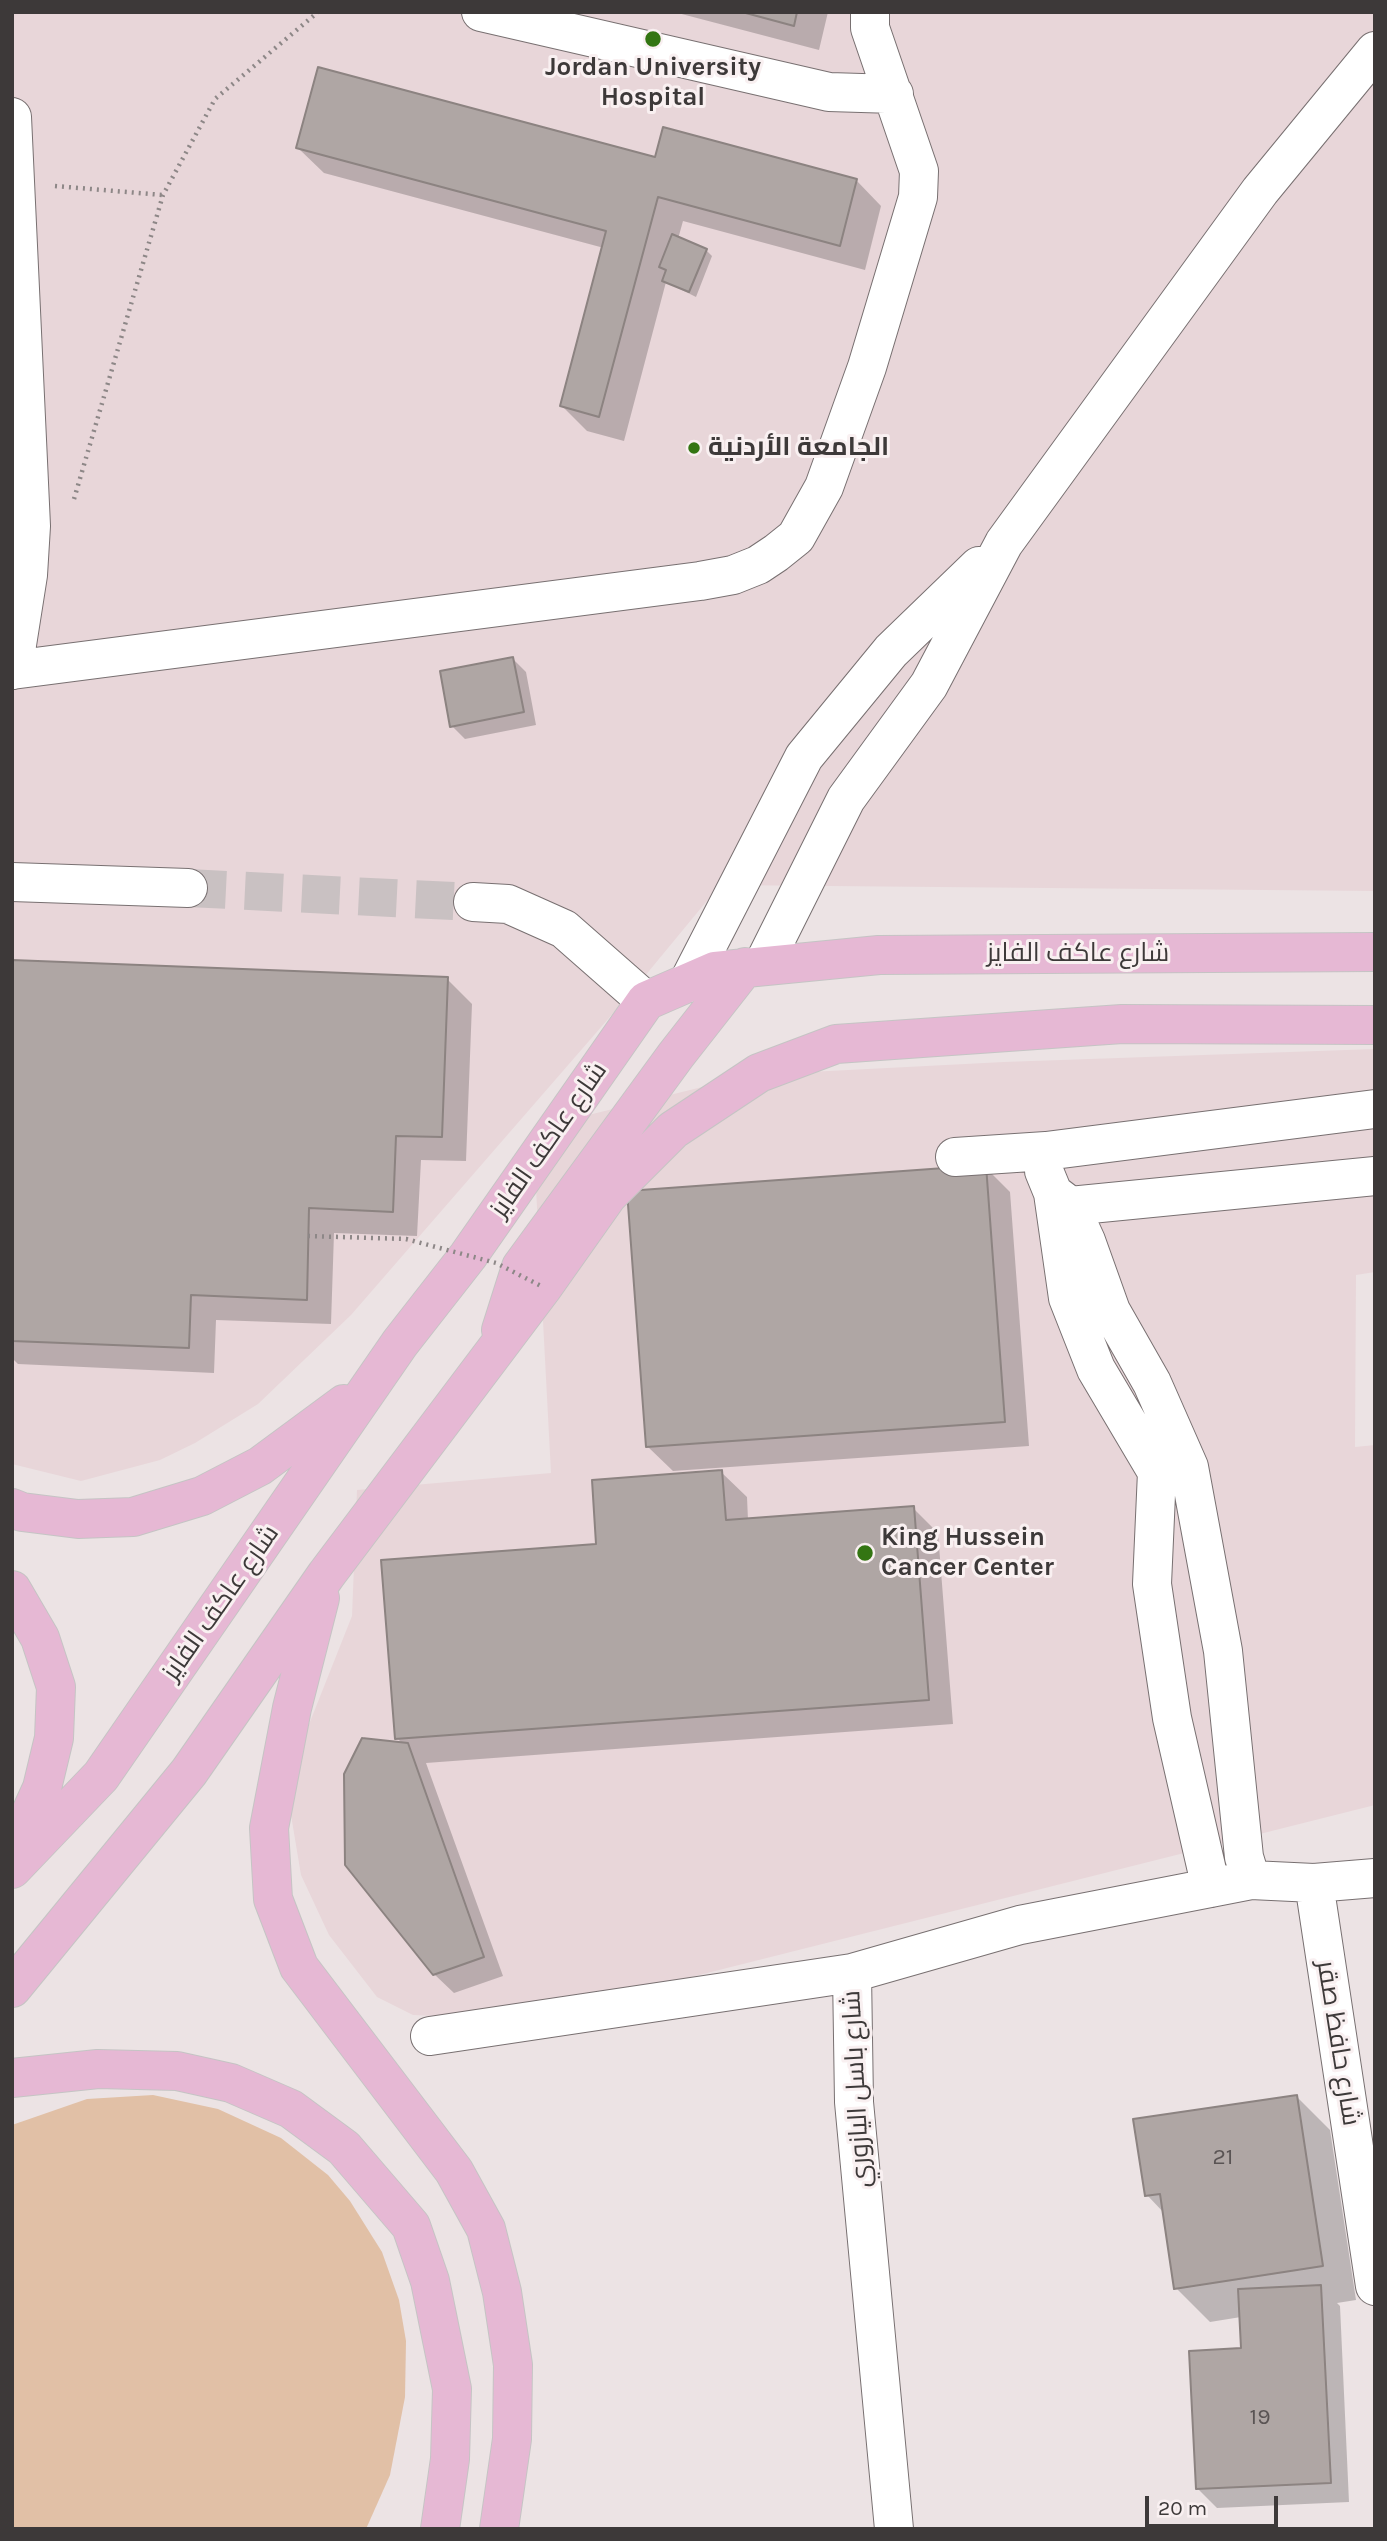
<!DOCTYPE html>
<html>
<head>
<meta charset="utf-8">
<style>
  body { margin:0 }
  #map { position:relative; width:1387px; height:2541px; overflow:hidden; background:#ece3e4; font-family:Karla,sans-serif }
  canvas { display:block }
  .frame { position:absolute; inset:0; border:14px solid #3d3939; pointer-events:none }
  .scale { position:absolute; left:1145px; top:2496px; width:133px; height:32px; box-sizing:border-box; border:4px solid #3d3939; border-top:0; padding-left:9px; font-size:21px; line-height:24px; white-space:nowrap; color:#3d3939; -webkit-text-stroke:5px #f9f0f1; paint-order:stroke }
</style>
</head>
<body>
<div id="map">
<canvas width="1387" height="2541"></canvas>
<div class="frame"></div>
<div class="scale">20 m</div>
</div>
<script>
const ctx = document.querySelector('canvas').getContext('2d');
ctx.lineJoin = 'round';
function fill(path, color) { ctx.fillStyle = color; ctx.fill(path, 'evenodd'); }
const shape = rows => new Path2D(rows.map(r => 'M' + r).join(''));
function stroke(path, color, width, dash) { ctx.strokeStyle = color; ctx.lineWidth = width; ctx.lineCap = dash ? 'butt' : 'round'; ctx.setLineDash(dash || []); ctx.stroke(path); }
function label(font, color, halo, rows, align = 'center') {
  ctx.font = font + ' Karla,Cairo,sans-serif'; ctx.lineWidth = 6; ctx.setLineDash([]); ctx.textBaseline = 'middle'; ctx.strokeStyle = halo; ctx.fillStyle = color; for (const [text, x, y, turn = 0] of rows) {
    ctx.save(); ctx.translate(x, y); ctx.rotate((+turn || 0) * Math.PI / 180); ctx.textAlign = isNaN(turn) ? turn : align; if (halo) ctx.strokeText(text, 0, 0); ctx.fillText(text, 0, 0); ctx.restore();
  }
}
fill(shape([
  [12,12,1375,12,1375,891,720,885,635,988,351,1315,258,1404,195,1443,160,1460,81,1481,12,1464],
  [1375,1049,1375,1272,1356,1275,1355,1447,1375,1445,1375,1805,564,2009,457,2017,413,2015,377,1997,329,1935,301,1875,289,1803,302,1742,352,1616,357,1490,551,1473,534,1150,556,1123,751,1075,1004,1062]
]), '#e8d6d9');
fill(shape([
  [153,2095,218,2109,281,2138,328,2175,350,2201,382,2252,399,2300,406,2341,405,2397,390,2475,366,2529,12,2529,12,2125,87,2099]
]), '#e1c0a6');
fill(shape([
  [674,12,828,12,819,50],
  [298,148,656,159,856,180,881,206,865,270,683,221,678,239,706,250,712,256,696,297,666,282,624,441,587,431,562,406,604,248,324,173],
  [513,659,526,672,536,725,465,739,452,726],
  [12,962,447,979,472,1004,466,1161,421,1160,417,1236,334,1233,331,1324,216,1320,214,1373,18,1364,12,1358],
  [985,1167,1010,1192,1029,1446,673,1471,647,1446],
  [721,1472,747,1497,748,1520,913,1508,938,1533,953,1724,426,1763,503,1976,454,1993,434,1974,403,1744,397,1738,598,1546],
  [1296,2096,1330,2130,1356,2300,1337,2303,1340,2306,1349,2502,1217,2508,1198,2489,1243,2350,1241,2317,1210,2322,1176,2288,1165,2214,1147,2195]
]), '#0003');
const building = shape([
  [742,12,797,12,794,26,742,12],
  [318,67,655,157,663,127,857,179,840,246,658,197,599,417,560,406,606,231,296,148,318,67],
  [672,234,707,249,689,292,662,281,666,270,659,267,672,234],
  [513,657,524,712,450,727,440,671,513,657],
  [12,960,448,977,442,1137,396,1136,393,1212,309,1208,307,1300,191,1295,189,1348,12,1341,12,960],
  [986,1165,1005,1422,646,1447,627,1191,986,1165],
  [722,1470,726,1520,914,1506,929,1700,395,1739,381,1560,596,1544,592,1480,722,1470],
  [362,1738,408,1743,484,1957,433,1975,345,1865,344,1774,362,1738],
  [1297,2095,1323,2266,1174,2289,1160,2194,1145,2196,1133,2119,1297,2095],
  [1321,2285,1331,2483,1196,2489,1189,2351,1241,2348,1238,2289,1321,2285]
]);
fill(building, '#afa6a4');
stroke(building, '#8c8381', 2);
stroke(shape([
  [188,888,473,902]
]), '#c9c1c2', 38, [38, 19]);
const minor = shape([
  [481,12,829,92,894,94],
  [12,117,31,526,28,575,13,670],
  [12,670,700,581,733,575,758,565,776,553,796,537,824,487,867,367,918,197,919,171,870,28,870,12],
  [12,882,188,888],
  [473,902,508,904,564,929,646,1001],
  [763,965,846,799,929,685,1004,543,1260,191,1375,51],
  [688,983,804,757,891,651,979,566],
  [1375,1109,1046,1151,1044,1171,1053,1193,1070,1206,1375,1176],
  [955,1157,1046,1151],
  [1053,1193,1068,1298,1096,1369,1157,1472,1152,1584,1172,1718,1211,1888],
  [1070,1206,1086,1241,1111,1311,1152,1383,1189,1467,1223,1651,1244,1857,1251,1880],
  [1314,1883,1375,2286],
  [852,1973,854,2102,894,2529],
  [430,2036,852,1973,1020,1925,1251,1880,1314,1883,1375,1878]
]);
const major = shape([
  [501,1330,521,1267,676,1055,745,967],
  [12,1508,22,1512,78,1519,133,1517,202,1496,260,1466,344,1404],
  [12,1590,40,1638,56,1687,54,1738,42,1788,12,1854],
  [320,1598,292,1708,269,1828,273,1899,299,1967,454,2171,486,2229,502,2292,513,2365,512,2439,499,2529],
  [12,1869,101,1776,400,1343,468,1256,646,1001,715,971,879,955,1375,952],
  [12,1988,189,1772,326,1575,543,1287,608,1195,673,1130,759,1073,836,1044,1122,1024,1375,1025],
  [12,2078,98,2069,177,2071,231,2083,291,2109,344,2148,411,2226,430,2281,452,2389,450,2459,440,2529]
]);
stroke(minor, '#787071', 40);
stroke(major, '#c5c4c4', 40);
stroke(shape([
  [55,186,163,195],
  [74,499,163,195,215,99,318,12]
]), '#8d8787', 4.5, [2, 5]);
stroke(minor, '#fff', 38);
stroke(major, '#e6b8d4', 38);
stroke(shape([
  [308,1236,406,1239,496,1263,543,1287]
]), '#8d8787', 4.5, [2, 5]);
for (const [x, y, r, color] of [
  [653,39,9,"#337512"],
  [694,448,7,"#337512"],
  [865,1553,9,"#337512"]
]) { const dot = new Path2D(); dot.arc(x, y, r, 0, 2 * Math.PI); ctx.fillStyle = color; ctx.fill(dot); stroke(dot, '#f9f0f1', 2.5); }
label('23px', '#5a5454', null, [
  ["21",1223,2157],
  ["19",1260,2417]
]);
label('bold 26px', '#3d3939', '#f9f0f1', [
  ["Jordan University",653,68,"center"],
  ["Hospital",653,98,"center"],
  ["الجامعة الأردنية",708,448],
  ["King Hussein",881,1538],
  ["Cancer Center",881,1568]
], 'left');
label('26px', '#3d3939', '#f9f0f1', [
  ["شارع عاكف الفايز",1078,954],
  ["شارع عاكف الفايز",549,1140,-55],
  ["شارع عاكف الفايز",221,1603,-55],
  ["شارع حافظ صقر",1338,2043,81],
  ["شارع باسل اليازوري",857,2089,-93]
]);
</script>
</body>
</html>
